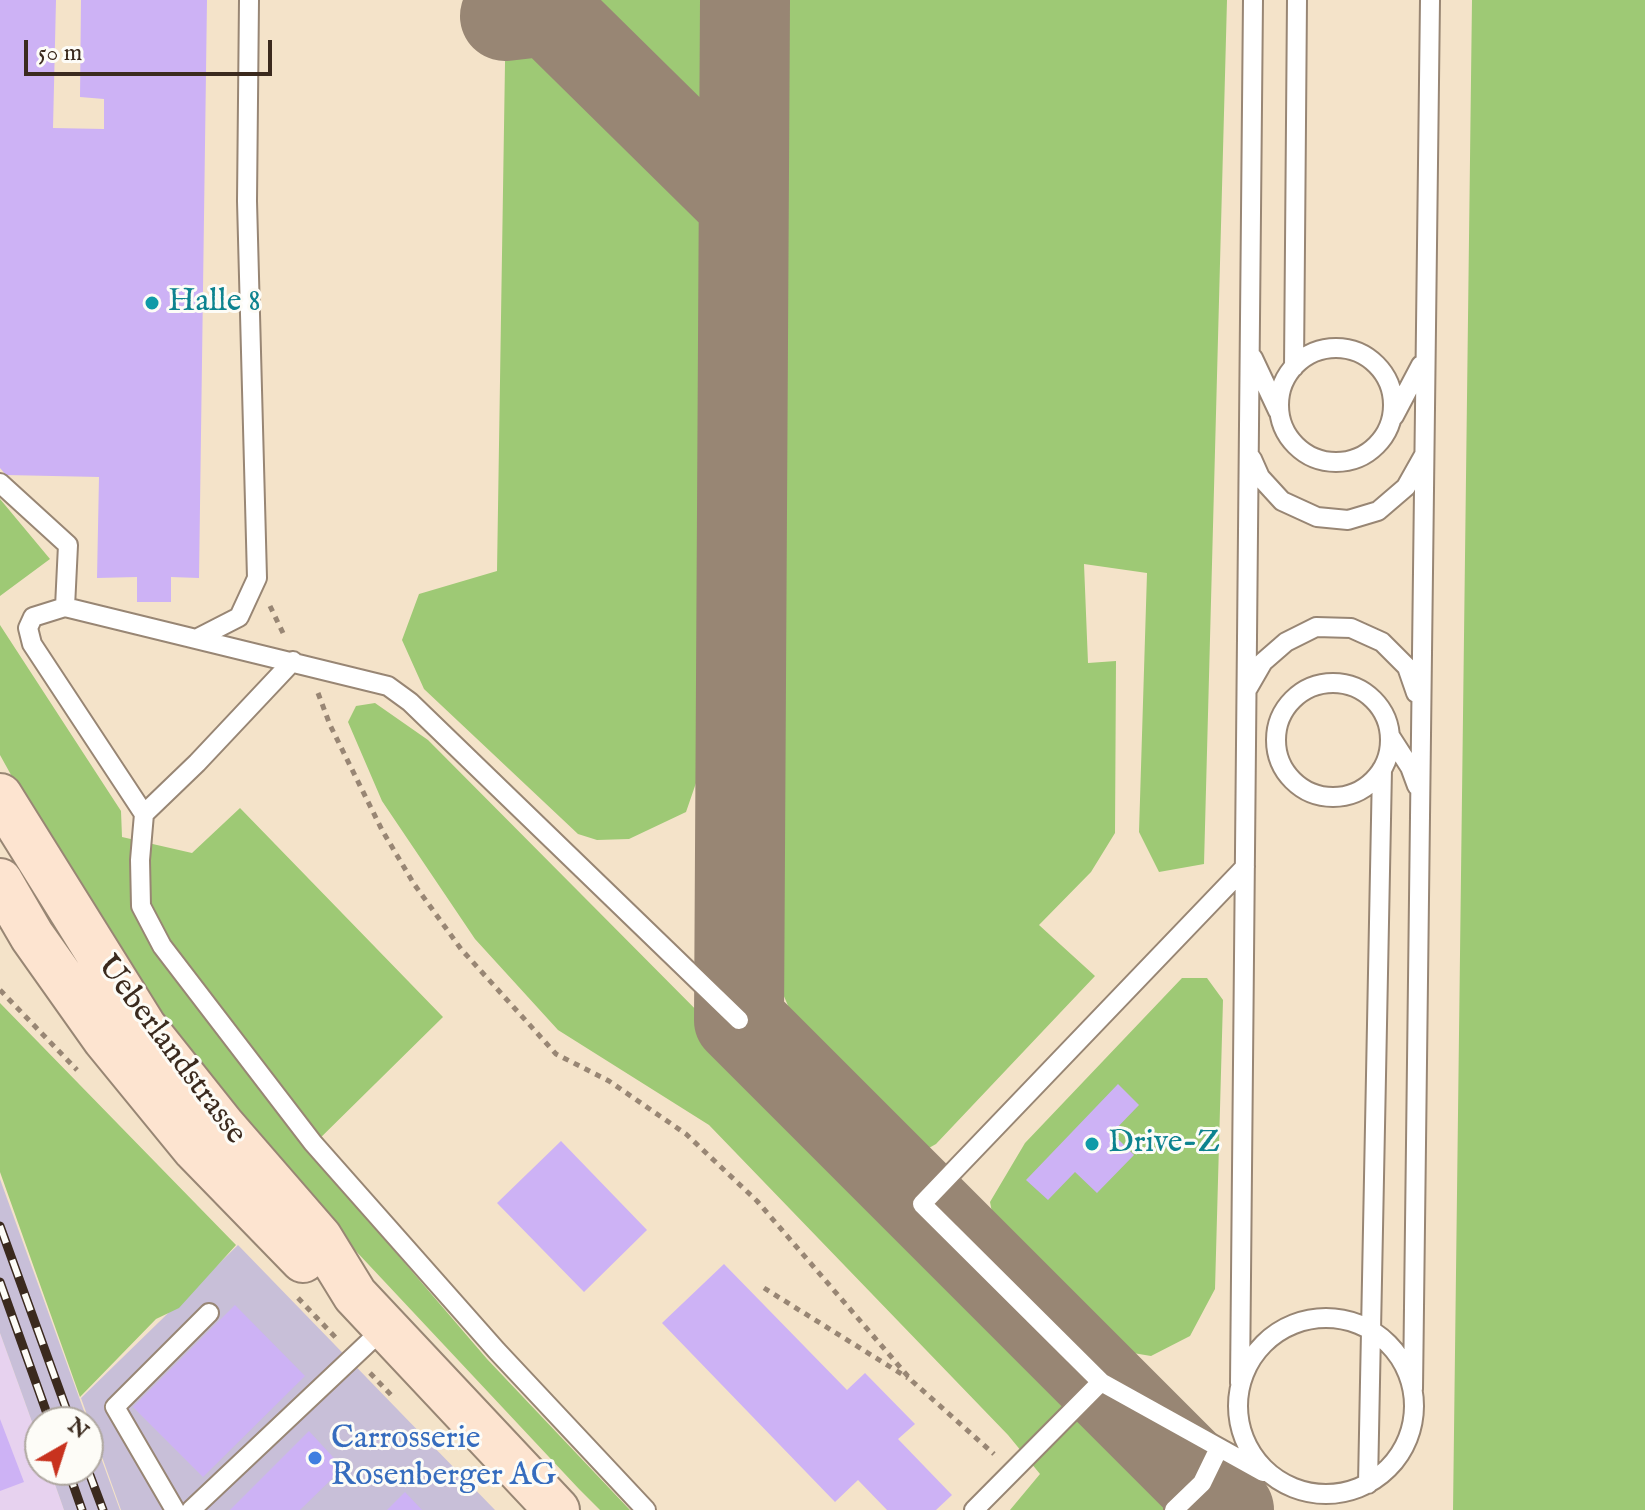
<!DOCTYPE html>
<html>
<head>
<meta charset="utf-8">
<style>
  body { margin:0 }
  #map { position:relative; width:1645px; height:1510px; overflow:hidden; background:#f4e3c9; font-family:"IM FELL English",serif }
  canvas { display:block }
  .north { position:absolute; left:24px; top:1406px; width:80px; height:80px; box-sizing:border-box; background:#fdfcf7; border:2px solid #afa8a0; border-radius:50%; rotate:39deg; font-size:22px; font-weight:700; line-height:32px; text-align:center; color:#3b2a1e }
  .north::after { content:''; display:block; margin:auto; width:28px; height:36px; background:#c8321e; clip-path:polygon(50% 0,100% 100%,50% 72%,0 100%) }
  .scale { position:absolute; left:24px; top:40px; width:248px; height:36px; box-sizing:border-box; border:4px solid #3b2a1e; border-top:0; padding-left:10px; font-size:24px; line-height:28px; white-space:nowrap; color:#3b2a1e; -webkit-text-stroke:6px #fdfcf7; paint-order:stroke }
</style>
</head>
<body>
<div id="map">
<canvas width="1645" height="1510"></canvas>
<div class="north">N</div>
<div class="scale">50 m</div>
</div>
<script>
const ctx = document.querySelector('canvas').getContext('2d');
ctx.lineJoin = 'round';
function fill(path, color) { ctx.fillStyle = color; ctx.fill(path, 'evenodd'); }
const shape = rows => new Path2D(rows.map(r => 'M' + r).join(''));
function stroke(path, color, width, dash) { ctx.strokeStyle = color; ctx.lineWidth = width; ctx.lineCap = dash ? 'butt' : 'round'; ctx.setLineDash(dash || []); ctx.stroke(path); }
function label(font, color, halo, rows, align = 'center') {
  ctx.font = font + ' "IM FELL English",serif'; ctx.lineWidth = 6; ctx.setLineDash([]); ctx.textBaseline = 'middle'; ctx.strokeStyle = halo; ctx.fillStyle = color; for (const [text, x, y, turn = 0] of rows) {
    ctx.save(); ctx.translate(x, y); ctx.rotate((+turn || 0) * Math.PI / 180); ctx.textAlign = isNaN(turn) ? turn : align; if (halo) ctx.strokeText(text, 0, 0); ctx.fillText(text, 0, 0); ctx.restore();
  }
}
fill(shape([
  [0,1333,40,1444,40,1470,50,1470,64,1510,0,1510]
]), '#e7d2ef');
fill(shape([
  [0,1179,88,1422,40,1422,40,1444,0,1333],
  [238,1245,495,1510,121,1510,81,1398],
  [88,1422,120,1510,64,1510,50,1470,88,1470]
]), '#c8bfd8');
fill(shape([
  [506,0,721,0,715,728,686,812,629,839,597,840,578,834,424,689,402,640,419,594,497,571],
  [772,0,1227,0,1204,864,1159,872,1139,832,1147,573,1084,564,1088,663,1116,661,1115,833,1091,872,1039,925,1095,976,936,1144,920,1153,904,1152,824,1071,798,1029,774,973,758,900],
  [1472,0,1645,0,1645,1510,1453,1510],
  [0,499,50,559,0,596],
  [0,625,121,811,122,837,192,853,240,808,443,1017,308,1150,487,1359,630,1510,600,1510,579,1489,293,1184,154,1012,66,874,0,755],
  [375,703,428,740,1193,1510,1010,1510,1040,1474,1008,1435,709,1125,558,1030,475,939,382,801,348,722,356,706],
  [1182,978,1207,978,1223,1000,1215,1289,1190,1336,1151,1356,1103,1348,999,1248,990,1202,1025,1143],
  [0,1003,236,1245,179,1308,156,1319,80,1397,0,1172]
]), '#9ec975');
stroke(shape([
  [745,0,739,1020,1229,1510],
  [505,16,548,11,743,203]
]), '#988674', 90);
fill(shape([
  [0,0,56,0,53,128,104,129,104,99,80,97,81,0,207,0,199,578,171,577,171,602,137,602,137,577,97,578,99,477,6,475,0,468],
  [1118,1084,1139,1105,1112,1133,1134,1155,1097,1193,1075,1172,1048,1200,1026,1180],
  [561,1141,647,1230,584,1292,497,1203],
  [724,1264,847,1390,865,1373,915,1424,898,1439,952,1495,936,1510,887,1510,858,1480,835,1502,662,1323],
  [235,1305,305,1376,203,1477,133,1407],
  [0,1419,24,1482,0,1491],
  [309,1431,343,1468,300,1510,230,1510],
  [405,1492,422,1510,387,1510]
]), '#cdb2f5');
const lane = shape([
  '1279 405a57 57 0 1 1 114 0a57 57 0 1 1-114 0Z',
  [1253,358,1278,411],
  [1294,367,1297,0],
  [1394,416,1421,365],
  [1252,459,1260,477,1282,501,1317,517,1348,520,1378,511,1406,487,1424,455],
  [0,483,68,545,65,607,33,617,28,628,32,644,144,814,140,860,141,906,162,946,313,1143,497,1351,646,1510],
  [65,607,388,686,410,702,739,1020],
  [198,638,239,617,257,578,247,201,249,0],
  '1276 740a57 57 0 1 1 114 0a57 57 0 1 1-114 0Z',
  [1248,688,1263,662,1286,642,1316,627,1351,628,1382,642,1407,667,1416,693],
  [1390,736,1410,767,1417,786],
  [144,814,197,763,293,661],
  '1238 1406a88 88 0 1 1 176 0a88 88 0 1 1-176 0Z',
  [1101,1382,1263,1472],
  [1240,1383,1253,0],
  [1413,1389,1430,0],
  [1368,1484,1382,769],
  [175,1510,115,1407,209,1313],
  [191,1510,385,1327],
  [974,1510,1101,1382,922,1204,1245,867],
  [1174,1510,1202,1483,1219,1448]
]);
const secondary = shape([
  [0,796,144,1027,222,1125,320,1238,355,1295,557,1510],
  [0,881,32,936,105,1039,195,1149,303,1260]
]);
stroke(lane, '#988674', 22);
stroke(secondary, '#988674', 48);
stroke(shape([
  [270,606,283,633],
  [318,693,330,725,382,830,414,884,461,949,556,1054,609,1081,686,1134,757,1201,912,1381,994,1454],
  [0,990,77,1070],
  [764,1288,908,1378],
  [298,1298,338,1340],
  [370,1373,394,1398]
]), '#988674', 5, [6, 6]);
stroke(lane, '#fff', 18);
stroke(secondary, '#fde4d0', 44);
const rail = shape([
  [0,1226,71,1422],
  [0,1282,50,1422],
  [68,1470,82,1510],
  [88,1470,103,1510]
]);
stroke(rail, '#3b2a1e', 9);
stroke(rail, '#fdfcf7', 6, [18]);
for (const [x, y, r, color] of [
  [152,303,8,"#0f9aa8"],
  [1092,1144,8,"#0f9aa8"],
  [315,1458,8,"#3f7fe0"]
]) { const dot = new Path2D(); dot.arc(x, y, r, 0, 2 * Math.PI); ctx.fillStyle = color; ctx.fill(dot); stroke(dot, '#fdfcf7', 3); }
label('32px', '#0d838f', '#fdfcf7', [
  ["Halle 8",168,303],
  ["Drive-Z",1108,1144]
], 'left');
label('32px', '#3b2a1e', '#fdfcf7', [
  ["Ueberlandstrasse",170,1051,53]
]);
label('32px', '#366cbe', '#fdfcf7', [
  ["Carrosserie",331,1440],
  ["Rosenberger AG",331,1477]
], 'left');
</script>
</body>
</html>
